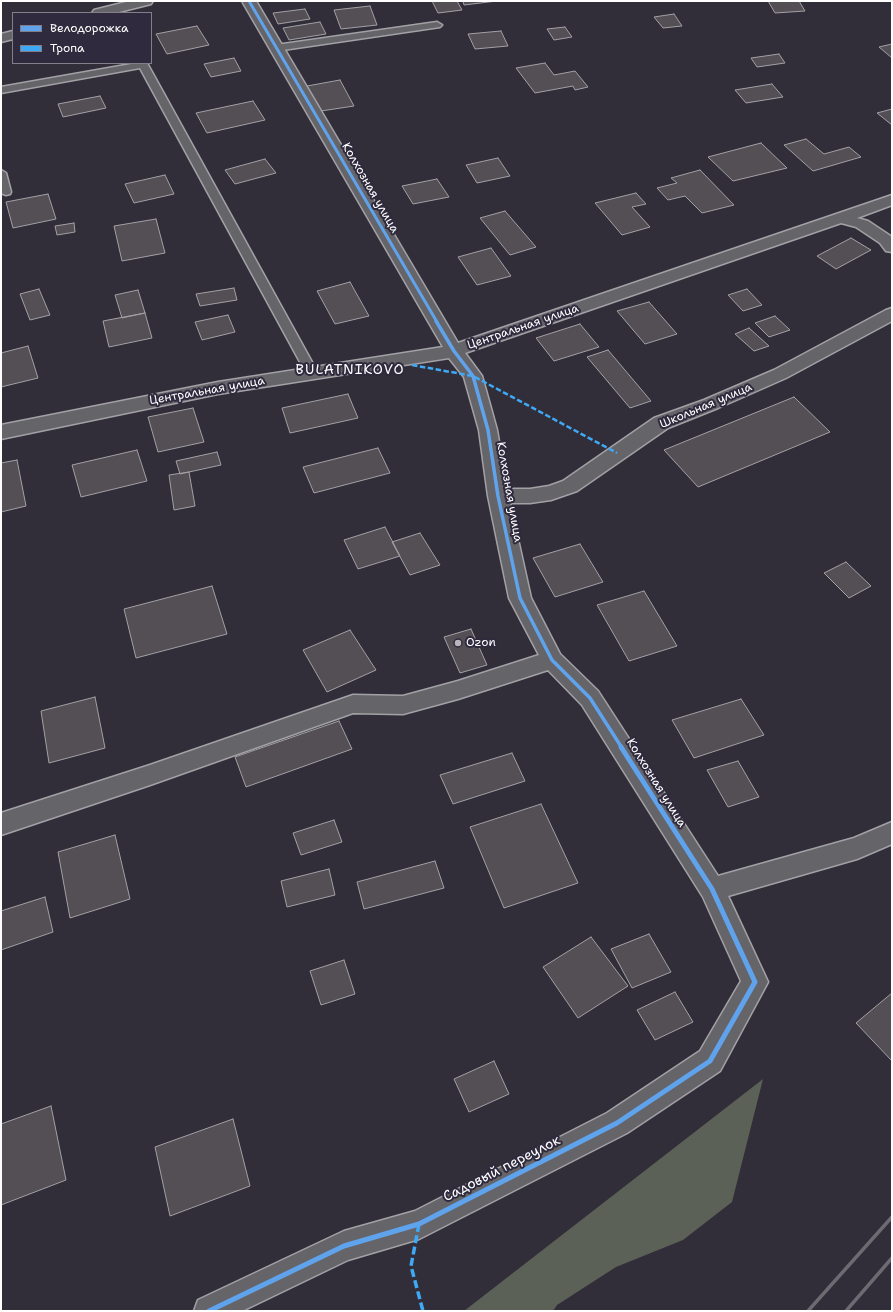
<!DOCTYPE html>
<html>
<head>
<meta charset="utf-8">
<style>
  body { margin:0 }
  #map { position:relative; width:893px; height:1312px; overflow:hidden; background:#312e39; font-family:"Shantell Sans",sans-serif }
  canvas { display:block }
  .frame { position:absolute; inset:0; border:2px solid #fff; pointer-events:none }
  .legend { position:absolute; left:12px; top:12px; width:140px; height:52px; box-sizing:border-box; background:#2f2a3d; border:1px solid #827f8b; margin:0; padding:5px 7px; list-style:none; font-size:12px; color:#fff }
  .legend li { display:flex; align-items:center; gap:8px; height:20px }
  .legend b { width:20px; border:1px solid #827f8b }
</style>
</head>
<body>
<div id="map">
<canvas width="893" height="1312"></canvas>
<div class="frame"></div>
<ul class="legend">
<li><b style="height:5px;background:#60a3ed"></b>Велодорожка</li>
<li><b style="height:5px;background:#3fa9f5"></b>Тропа</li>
</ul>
</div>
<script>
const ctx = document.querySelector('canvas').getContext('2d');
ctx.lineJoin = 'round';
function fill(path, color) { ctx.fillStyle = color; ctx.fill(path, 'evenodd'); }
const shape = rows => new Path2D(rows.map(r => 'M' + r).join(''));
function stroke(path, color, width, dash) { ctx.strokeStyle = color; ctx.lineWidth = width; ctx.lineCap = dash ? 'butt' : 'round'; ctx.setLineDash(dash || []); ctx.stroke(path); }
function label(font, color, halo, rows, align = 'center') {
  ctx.font = font + ' "Shantell Sans",sans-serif'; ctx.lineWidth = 4; ctx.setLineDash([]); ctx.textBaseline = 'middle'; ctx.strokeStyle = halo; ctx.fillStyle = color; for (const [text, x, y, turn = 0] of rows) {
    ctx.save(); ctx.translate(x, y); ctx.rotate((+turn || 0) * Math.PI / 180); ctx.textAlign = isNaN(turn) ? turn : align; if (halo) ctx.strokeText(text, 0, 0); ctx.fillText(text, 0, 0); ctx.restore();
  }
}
fill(shape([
  [763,1079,732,1202,683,1240,616,1267,557,1305,553,1311,464,1311]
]), '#5b6156');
const building = shape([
  [432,1,457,1,462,10,438,13,432,1],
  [463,1,497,1,464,5,463,1],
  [768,1,799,1,805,11,775,13,768,1],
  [370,6,377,25,341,29,334,10,370,6],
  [305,9,310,19,278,24,273,13,305,9],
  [674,14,682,26,663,28,654,17,674,14],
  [320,22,326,34,289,40,283,28,320,22],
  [197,26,209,45,167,54,156,34,197,26],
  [565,27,572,37,554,40,547,29,565,27],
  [501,31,508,46,475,49,468,34,501,31],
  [892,44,892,58,879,47,892,44],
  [779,54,785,63,757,67,751,58,779,54],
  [234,58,241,71,211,77,204,64,234,58],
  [545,63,554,75,575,71,588,87,575,90,573,86,535,93,516,68,545,63],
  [340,80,354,106,321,111,307,86,340,80],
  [772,84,783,97,746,103,735,90,772,84],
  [100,96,106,108,63,117,58,104,100,96],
  [253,101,265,120,207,133,196,113,253,101],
  [892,109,892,125,877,113,892,109],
  [806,139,824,154,849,147,861,157,813,171,784,145,806,139],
  [761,143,787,168,733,181,708,157,761,143],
  [498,158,510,176,477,183,466,165,498,158],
  [265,159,276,173,235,184,225,170,265,159],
  [700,170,734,205,702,213,685,196,668,200,657,188,677,183,671,178,700,170],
  [165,175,174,194,134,203,125,184,165,175],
  [437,179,449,197,413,204,402,186,437,179],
  [636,193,646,204,632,207,650,227,622,235,595,203,636,193],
  [48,194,56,219,13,228,6,202,48,194],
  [505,211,536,247,510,255,480,218,505,211],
  [156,219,165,253,122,261,114,226,156,219],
  [74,223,75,232,57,235,55,226,74,223],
  [851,238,871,250,836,269,817,256,851,238],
  [491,248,511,276,477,285,458,257,491,248],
  [350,282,369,316,335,324,317,291,350,282],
  [234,288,237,300,200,306,196,294,234,288],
  [39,289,50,315,30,320,20,294,39,289],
  [747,289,762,305,743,311,728,295,747,289],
  [138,290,145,313,122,318,115,295,138,290],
  [649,302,677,334,645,344,617,311,649,302],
  [145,313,152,338,109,347,103,321,145,313],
  [228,315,235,332,202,340,195,322,228,315],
  [775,316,790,330,769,337,755,323,775,316],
  [580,324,599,347,554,361,536,338,580,324],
  [749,328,769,346,754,351,735,334,749,328],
  [28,346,38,378,1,387,1,353,28,346],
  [608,350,651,401,630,408,587,357,608,350],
  [348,394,358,418,290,433,282,408,348,394],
  [794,397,830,432,698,487,664,450,794,397],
  [193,408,204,442,158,452,148,417,193,408],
  [378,448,390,473,314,493,303,467,378,448],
  [137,450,147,481,81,497,72,465,137,450],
  [217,452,221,465,180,474,176,461,217,452],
  [17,460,26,506,1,512,1,463,17,460],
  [189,472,195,506,174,510,169,475,189,472],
  [385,527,400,556,358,569,344,540,385,527],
  [420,533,440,565,410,575,392,542,420,533],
  [580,544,603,582,555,597,533,558,580,544],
  [846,562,871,586,849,598,824,573,846,562],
  [212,586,227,634,136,658,124,609,212,586],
  [644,591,677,646,629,661,597,605,644,591],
  [471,629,487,665,460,673,444,637,471,629],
  [350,630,376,670,327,692,303,650,350,630],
  [95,697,105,748,49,763,41,711,95,697],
  [741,699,764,735,694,758,672,720,741,699],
  [339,721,352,749,246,787,235,757,339,721],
  [512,753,525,781,453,804,440,775,512,753],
  [738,761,759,797,728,807,707,770,738,761],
  [541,804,578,883,504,908,470,827,541,804],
  [334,820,342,842,301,855,293,833,334,820],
  [115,835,130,899,70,918,58,852,115,835],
  [435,861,444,888,364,909,357,882,435,861],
  [329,869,335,895,287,907,281,881,329,869],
  [45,897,53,932,1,950,1,911,45,897],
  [649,934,671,972,632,988,611,949,649,934],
  [591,937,628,986,578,1018,543,967,591,937],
  [344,960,355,994,321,1005,310,971,344,960],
  [675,992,693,1022,655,1040,637,1010,675,992],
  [892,993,892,1061,856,1023,892,993],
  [494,1061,509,1094,469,1112,454,1079,494,1061],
  [51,1106,66,1180,1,1205,1,1124,51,1106],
  [233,1119,250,1186,170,1216,155,1147,233,1119]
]);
fill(building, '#544e55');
stroke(building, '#a2a1a6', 1);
const lane = shape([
  [437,22,442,25,440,27,276,51,271,48,276,45,437,22],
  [137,63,147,63,318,373,316,376,312,377,308,376,306,373,140,68,1,93,1,87,137,63],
  [1,170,6,173,11,192,10,194,6,195,1,193,1,170]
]);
const street = shape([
  [242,1,256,1,458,343,892,195,892,205,857,218,868,221,892,237,892,252,886,251,880,243,856,227,841,223,465,353,482,376,497,430,507,489,530,489,549,486,563,481,654,418,704,400,774,370,886,310,892,308,892,321,786,378,718,408,668,428,577,491,551,500,530,503,510,503,531,598,560,654,598,691,718,876,854,838,892,822,892,844,857,859,728,896,768,982,720,1071,627,1133,419,1239,348,1260,242,1311,194,1311,198,1300,344,1231,415,1211,607,1113,700,1051,741,981,703,897,582,705,548,670,458,699,403,714,353,713,150,785,1,835,1,813,150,765,353,695,403,696,458,681,539,655,509,598,488,496,479,430,464,377,449,358,218,394,1,439,1,425,218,382,443,347,242,1]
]);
const secondary = shape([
  [130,1,153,1,151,4,115,13,92,13,94,10,130,1],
  [13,31,13,39,1,42,1,34,13,31]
]);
stroke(lane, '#a2a1a6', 3);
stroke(street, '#a2a1a6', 3);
stroke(secondary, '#a2a1a6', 3);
fill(lane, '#656469');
fill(street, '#656469');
fill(secondary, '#656469');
stroke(shape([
  [808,1311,892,1217],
  [846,1311,892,1258]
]), '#6d6b71', 3.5);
stroke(shape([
  [412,365,473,376,617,453]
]), '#3fa9f5', 2.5, [5.5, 2.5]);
stroke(shape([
  [419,1224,411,1266,423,1311]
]), '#3fa9f5', 3.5, [8, 3.5]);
stroke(shape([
  [249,1,437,322]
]), '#60a3ed', 3);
stroke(shape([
  [436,321,454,351,473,376,488,430,498,496,520,598,552,660,590,698,622,748]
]), '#60a3ed', 3.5);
stroke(shape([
  [209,1311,344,1246,419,1224,617,1123,710,1061,755,982,712,889,621,747]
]), '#60a3ed', 5);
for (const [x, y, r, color] of [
  [458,643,4,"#b7b6ba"]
]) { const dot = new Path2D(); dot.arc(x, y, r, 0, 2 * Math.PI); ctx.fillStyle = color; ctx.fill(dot); stroke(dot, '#2f2a3d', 1.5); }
label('12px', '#fff', '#2f2a3d', [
  ["Колхозная улица",370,188,60],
  ["Центральная улица",523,327,-19],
  ["Центральная улица",207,391,-10],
  ["Школьная улица",706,406,-23],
  ["Колхозная улица",509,492,80],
  ["Колхозная улица",656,783,58]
]);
label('12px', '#fff', '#2f2a3d', [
  ["Ozon",466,643]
], 'left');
ctx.letterSpacing = '1px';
label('14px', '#fff', '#2f2a3d', [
  ["BULATNIKOVO",350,370]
]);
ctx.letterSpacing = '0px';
label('14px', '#fff', '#2f2a3d', [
  ["Садовый переулок",502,1169,-27]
]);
</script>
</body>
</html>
